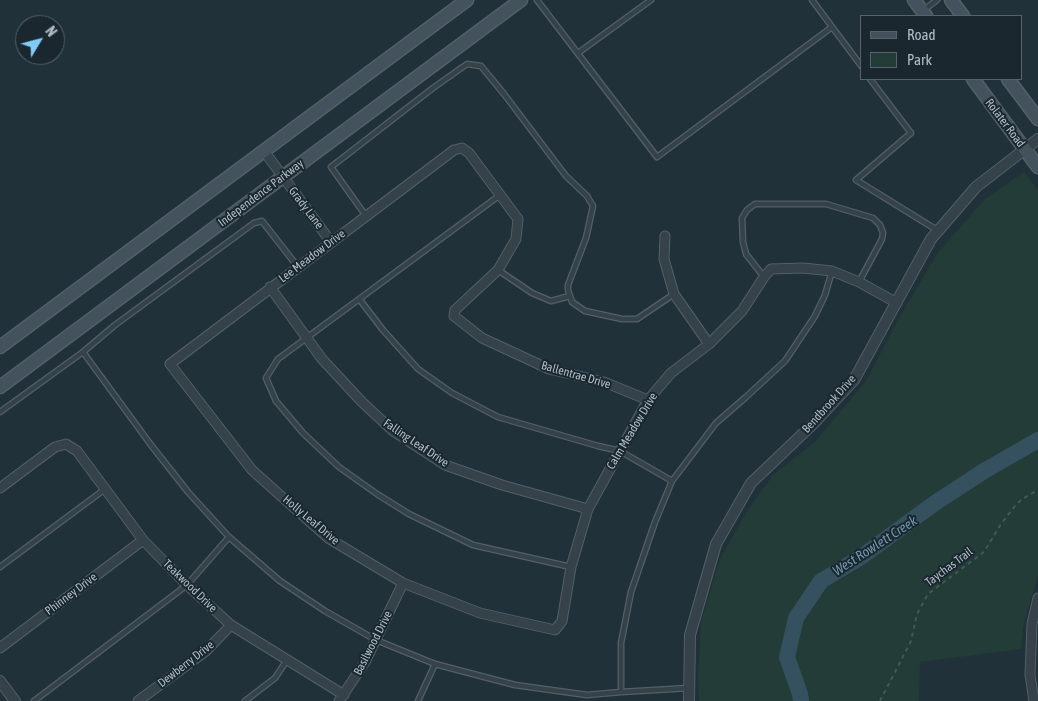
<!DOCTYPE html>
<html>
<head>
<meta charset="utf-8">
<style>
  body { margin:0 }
  #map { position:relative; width:1038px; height:701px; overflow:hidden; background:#213139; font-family:"Asap Condensed",sans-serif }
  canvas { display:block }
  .legend { position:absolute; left:860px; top:15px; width:162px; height:65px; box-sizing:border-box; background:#1a272e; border:1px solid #56636b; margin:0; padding:6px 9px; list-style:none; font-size:15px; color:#afbdc6 }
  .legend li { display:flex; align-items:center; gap:10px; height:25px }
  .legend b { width:25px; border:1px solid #56636b }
  .north { position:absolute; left:15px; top:15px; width:50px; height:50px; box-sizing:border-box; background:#1a272e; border:1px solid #56636b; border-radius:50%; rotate:53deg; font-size:14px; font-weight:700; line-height:20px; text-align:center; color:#afbdc6 }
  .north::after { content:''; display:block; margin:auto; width:18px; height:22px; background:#83caf7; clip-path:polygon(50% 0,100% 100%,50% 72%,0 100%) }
</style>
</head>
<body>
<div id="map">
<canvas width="1038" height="701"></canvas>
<ul class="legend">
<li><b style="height:6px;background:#43525c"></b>Road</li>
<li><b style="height:14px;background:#243c38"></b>Park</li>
</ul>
<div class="north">N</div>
</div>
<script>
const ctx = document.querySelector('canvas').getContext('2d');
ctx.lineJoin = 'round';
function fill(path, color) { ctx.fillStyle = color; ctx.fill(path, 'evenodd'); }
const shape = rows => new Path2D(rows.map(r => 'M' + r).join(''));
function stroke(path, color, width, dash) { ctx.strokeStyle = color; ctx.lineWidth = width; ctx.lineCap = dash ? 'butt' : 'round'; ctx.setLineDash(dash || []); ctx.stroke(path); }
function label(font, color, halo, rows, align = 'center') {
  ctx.font = font + ' "Asap Condensed",sans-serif'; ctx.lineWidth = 4; ctx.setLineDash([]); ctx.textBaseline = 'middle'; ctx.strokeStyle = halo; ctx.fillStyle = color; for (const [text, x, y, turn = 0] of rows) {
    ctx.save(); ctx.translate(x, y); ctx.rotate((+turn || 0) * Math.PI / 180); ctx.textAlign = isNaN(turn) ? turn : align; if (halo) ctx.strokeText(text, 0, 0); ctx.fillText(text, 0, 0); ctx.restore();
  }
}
fill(shape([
  [1024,172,1038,190,1038,576,1024,623,1021,649,920,662,919,701,699,701,698,677,701,622,720,559,746,513,773,475,815,442,866,381,898,320,937,254,985,199]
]), '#243c38');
stroke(shape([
  [801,701,800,694,787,657,796,618,821,581,861,557,935,503,984,471,1038,440]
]), '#355160', 16);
const service = shape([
  [537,0,657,157,832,27],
  [812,0,862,67],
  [924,10,937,0],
  [578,53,651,0],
  [870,79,911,133,856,180,937,230],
  [500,195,278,359,266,378,276,401,303,433,339,467,377,494,409,514,473,545,571,567],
  [366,216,331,167,433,88,467,64,481,66,504,94,566,176,587,196,593,206,586,238,568,285,568,290,572,302,585,311,622,319,637,319,674,294],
  [498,270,532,293,551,301,570,296],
  [764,277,746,254,743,242,742,218,747,210,755,204,826,204,873,218,880,225,883,233,882,239,859,282],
  [360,300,383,330,418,369,452,393,498,417,598,446,620,451,672,481,716,423,746,397,785,361,815,316,825,295,832,271],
  [83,352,115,325,254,223,262,221,298,267],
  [0,412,83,352,151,445,188,492,229,537,280,581,325,611,376,640,435,664,515,685,587,695,621,692,621,643,631,592,655,522,672,481],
  [0,567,105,489],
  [621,692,689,688],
  [34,701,187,585,229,537],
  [245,701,275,678,287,660],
  [418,701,435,664]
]);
const minor = shape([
  [264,151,331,242],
  [665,236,664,259,674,294,709,344],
  [270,287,322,359,362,402,393,431,445,465,502,485,588,509],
  [648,400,604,382,549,369,482,338,454,316,455,310,498,270,516,239,518,219,469,153,462,148,454,150,170,364,252,470,328,538,403,583,480,613,555,630,562,621,571,567,588,509,648,400,671,373,709,344,742,311,764,277,771,269,803,268,832,271,859,282,897,303],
  [0,488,55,447,66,444,77,451,143,540,187,585,231,625,344,695],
  [0,648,143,540],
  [138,701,206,651,231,625],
  [339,701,365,662,403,583],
  [1034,701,1030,675,1032,624,1038,598]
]);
const tertiary = shape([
  [0,681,15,701],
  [689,701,690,635,716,544,751,483,814,423,854,380,931,239,976,187,1038,139]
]);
const secondary = shape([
  [914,0,926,16],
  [951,0,963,16],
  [973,79,1038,167],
  [1008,79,1038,119],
  [0,347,467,0],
  [0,387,521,0]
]);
stroke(service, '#526067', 7);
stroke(minor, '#526067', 11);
stroke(tertiary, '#526067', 12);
stroke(secondary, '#526067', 15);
stroke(shape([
  [880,701,911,641,917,614,928,594,984,552,1001,524,1015,506,1022,499,1038,490]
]), '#435856', 2, [4, 4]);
stroke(service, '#354249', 4.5);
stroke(minor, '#354249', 9);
stroke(tertiary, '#354249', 10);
stroke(secondary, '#43525c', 12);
label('12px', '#afbdc6', '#1a272e', [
  ["Rolater Road",1005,123,53],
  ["Independence Parkway",261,193,-37],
  ["Grady Lane",306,208,53],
  ["Lee Meadow Drive",312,256,-37],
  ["Ballentrae Drive",576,375,16],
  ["Bendbrook Drive",829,404,-48],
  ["Calm Meadow Drive",632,431,-59],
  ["Falling Leaf Drive",416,443,34],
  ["Holly Leaf Drive",311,520,40],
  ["Taychas Trail",949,567,-37],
  ["Teakwood Drive",190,586,44],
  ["Phinney Drive",71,594,-37],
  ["Basilwood Drive",373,643,-63],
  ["Dewberry Drive",186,664,-38]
]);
label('italic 14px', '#7096aa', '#1a272e', [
  ["West Rowlett Creek",875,546,-33]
]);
</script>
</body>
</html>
